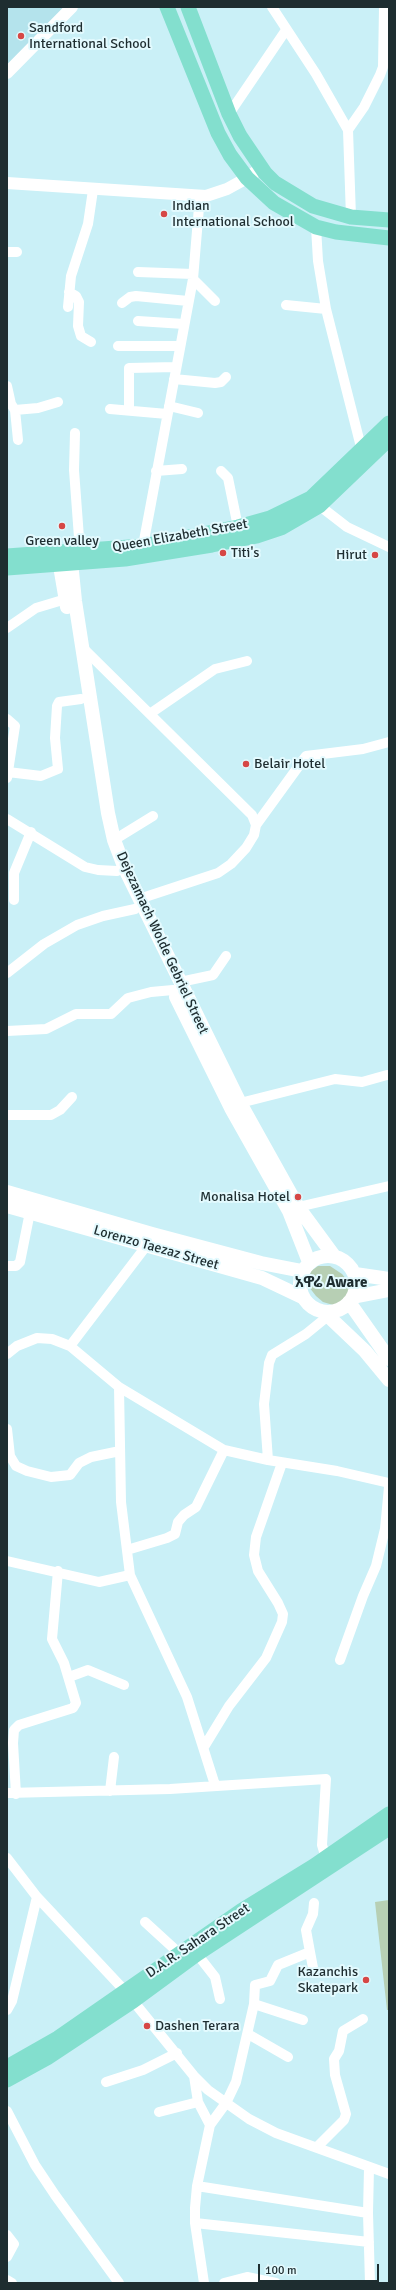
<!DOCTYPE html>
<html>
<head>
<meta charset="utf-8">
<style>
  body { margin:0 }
  #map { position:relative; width:396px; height:2290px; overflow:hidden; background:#caf0f7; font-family:Signika,sans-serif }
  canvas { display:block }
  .frame { position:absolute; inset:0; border:8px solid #1e2d30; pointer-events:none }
  .scale { position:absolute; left:258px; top:2264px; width:121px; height:18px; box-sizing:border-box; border:2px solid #1e2d30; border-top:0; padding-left:5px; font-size:12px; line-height:14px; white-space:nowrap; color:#1e2d30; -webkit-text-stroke:3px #e3fafe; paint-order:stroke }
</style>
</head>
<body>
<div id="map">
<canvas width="396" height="2290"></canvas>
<div class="frame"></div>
<div class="scale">100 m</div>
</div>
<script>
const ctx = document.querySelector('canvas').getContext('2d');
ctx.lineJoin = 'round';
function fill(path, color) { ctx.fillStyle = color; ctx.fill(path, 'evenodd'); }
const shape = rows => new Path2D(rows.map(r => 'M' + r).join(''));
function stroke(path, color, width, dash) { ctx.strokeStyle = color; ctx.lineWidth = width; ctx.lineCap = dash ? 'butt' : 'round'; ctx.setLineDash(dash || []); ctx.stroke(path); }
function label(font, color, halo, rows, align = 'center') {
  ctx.font = font + ' Signika,"Noto Sans Ethiopic",sans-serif'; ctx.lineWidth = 4; ctx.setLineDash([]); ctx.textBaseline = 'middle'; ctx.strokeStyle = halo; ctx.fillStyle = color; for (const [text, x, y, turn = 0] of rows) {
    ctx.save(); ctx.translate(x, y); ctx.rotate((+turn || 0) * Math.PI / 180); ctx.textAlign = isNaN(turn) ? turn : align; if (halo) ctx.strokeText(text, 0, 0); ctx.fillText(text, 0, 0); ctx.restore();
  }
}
fill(shape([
  [7,7,65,7,7,65]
]), '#b4e3ec');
fill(shape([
  [318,1266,330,1266,342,1274,348,1281,351,1289,350,1298,344,1303,333,1305,323,1302,316,1296,309,1287,309,1278,311,1271],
  [389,1900,389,2010,387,2010,375,1902]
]), '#b7cfb4');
stroke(shape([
  [272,7,316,74,348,130,351,217],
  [229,114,286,30],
  [348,130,364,107,380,75,383,67,384,7],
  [316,227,318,261,326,309,362,451],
  [7,252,17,252],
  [138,272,193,274],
  [193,279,215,301],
  [69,292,76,296,79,302,78,326,81,336,91,342],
  [122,303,130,297,136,296,188,301],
  [286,305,326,309],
  [68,307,71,276,88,224,93,190],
  [138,321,184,324],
  [118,346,180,346],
  [174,379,215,383,221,382,226,377],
  [7,386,11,404,15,410,38,408,58,402],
  [169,406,198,413],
  [110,409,167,414],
  [15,410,18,440],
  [129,410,129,368,176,367],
  [75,433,74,470,80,551],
  [156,471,182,469],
  [221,471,228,478,238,527],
  [316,503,347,527,389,547],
  [143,546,193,279,200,195],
  [7,628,36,608,66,599],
  [83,648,252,815,256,825,254,835,246,848,231,864,218,873,139,899],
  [151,713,215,669,247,661],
  [7,719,15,726,7,778],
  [8,772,41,776,58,769,55,738,57,706,59,702,81,699],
  [7,819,85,867,98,870,117,871],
  [256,825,306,756,363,749,389,742],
  [114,840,153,816],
  [14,900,14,873,31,832],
  [7,973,44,944,77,925,103,916,135,909],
  [180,982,213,975,226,956],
  [7,1031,46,1029,76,1014,111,1014,128,998,151,992,173,990],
  [240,1103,335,1079,362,1082,387,1075],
  [7,1115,51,1115,60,1110,72,1097],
  [298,1207,389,1186],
  [7,1266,16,1266,20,1262,30,1212],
  [70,1346,147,1245],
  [7,1354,17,1346,37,1338,52,1339,70,1346,119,1387,224,1450,268,1460,337,1471,389,1483],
  [119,1387,121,1502,130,1575,187,1697,215,1785],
  [7,1429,10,1456,16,1466,27,1471,51,1477,70,1475,79,1463,91,1457,120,1451],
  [268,1460,264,1404,269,1363,272,1355,306,1334,328,1316],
  [127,1550,167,1538,175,1534,178,1522,184,1515,196,1507,224,1450],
  [7,1561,99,1582,130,1575],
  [340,1660,363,1596,376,1566,385,1529,389,1487],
  [69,1677,88,1670,124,1685],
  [204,1747,229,1706,266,1658,282,1622,283,1614,278,1603,258,1571,254,1555,256,1537,282,1463],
  [110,1791,114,1757],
  [7,1793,170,1789,326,1779,322,1845,326,1858],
  [16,1794,13,1743,14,1730,19,1725,73,1708,76,1703,64,1663,52,1639,58,1571],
  [7,1858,37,1897,125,1991,194,2076,208,2090,249,2119,276,2133,389,2174],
  [145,1922,180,1954],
  [310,1952,314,1973],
  [197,1954,215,1977,220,1999],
  [254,2004,303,2020],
  [7,2010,12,2001,37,1897],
  [248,2034,288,2057],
  [194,2076,198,2102,210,2125],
  [106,2082,143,2070,177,2053],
  [7,2111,35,2165,55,2195,119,2283],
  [159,2112,198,2102],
  [317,2147,344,2120,346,2114,335,2075,334,2059,339,2051,343,2031,363,2019],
  [197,2186,368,2213,369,2168],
  [368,2213,370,2283],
  [195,2223,369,2242],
  [7,2235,14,2244,7,2257],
  [7,2280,12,2283],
  [204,2283,195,2223,195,2208,197,2186,210,2125,226,2103,236,2082,254,2004,255,1985,270,1981,278,1965,310,1952,306,1930,313,1914,314,1903],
  [224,2283,247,2277,276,2283]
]), '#fff', 10);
stroke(shape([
  [7,73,72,7],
  [7,183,206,196,227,189,247,178,261,168]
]), '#fff', 12);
stroke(shape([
  [70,552,75,601,108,813,114,840,125,869,240,1103,298,1207,334,1256],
  [58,554,67,607],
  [176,997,231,1108,289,1211,309,1262],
  [7,1192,152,1234,261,1263,302,1271],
  [7,1206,262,1278,302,1297],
  '300 1284a28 28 0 1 1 56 0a28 28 0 1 1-56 0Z',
  [355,1274,389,1279],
  [353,1297,389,1290],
  [349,1302,389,1359],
  [324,1312,365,1351,389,1380]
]), '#fff', 14);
stroke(shape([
  [167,7,218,133,230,155,247,178,274,203,316,227,336,232,389,238],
  [188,7,229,114,240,136,265,173,275,183,313,206,351,217,389,220],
  [7,556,143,546,238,527,270,518,311,498,389,423],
  [7,568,125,559,212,545,257,536,281,528,319,506,389,439],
  [7,2067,58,2038,241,1911,314,1866,389,1814],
  [7,2080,47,2058,133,2001,197,1954,389,1828]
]), '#83dfce', 15);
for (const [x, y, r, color] of [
  [21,36,4,"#d64745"],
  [164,214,4,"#d64745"],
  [62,526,4,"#d64745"],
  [223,553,4,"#d64745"],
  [375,555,4,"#d64745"],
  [246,764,4,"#d64745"],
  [298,1197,4,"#d64745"],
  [366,1980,4,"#d64745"],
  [147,2026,4,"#d64745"]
]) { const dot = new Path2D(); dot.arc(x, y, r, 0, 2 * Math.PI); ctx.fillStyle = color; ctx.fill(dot); stroke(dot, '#e3fafe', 1.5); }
label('14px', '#1e2d30', '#e3fafe', [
  ["Sandford",29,28],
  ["International School",29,44],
  ["Indian",172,206],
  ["International School",172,222],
  ["Green valley",62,541,"center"],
  ["Titi's",231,553],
  ["Hirut",367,555,"right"],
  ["Belair Hotel",254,764],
  ["Monalisa Hotel",290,1197,"right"],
  ["Kazanchis",358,1972,"right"],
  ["Skatepark",358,1988,"right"],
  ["Dashen Terara",155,2026]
], 'left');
label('14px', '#1e2d30', '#e3fafe', [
  ["Queen Elizabeth Street",180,536,-10],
  ["Dejezamach Wolde Gebriel Street",162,943,65],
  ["Lorenzo Taezaz Street",156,1248,16],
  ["D.A.R. Sahara Street",198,1941,-34]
]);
label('bold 15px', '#1e2d30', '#e3fafe', [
  ["አዋሬ Aware",331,1283]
]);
</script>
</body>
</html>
